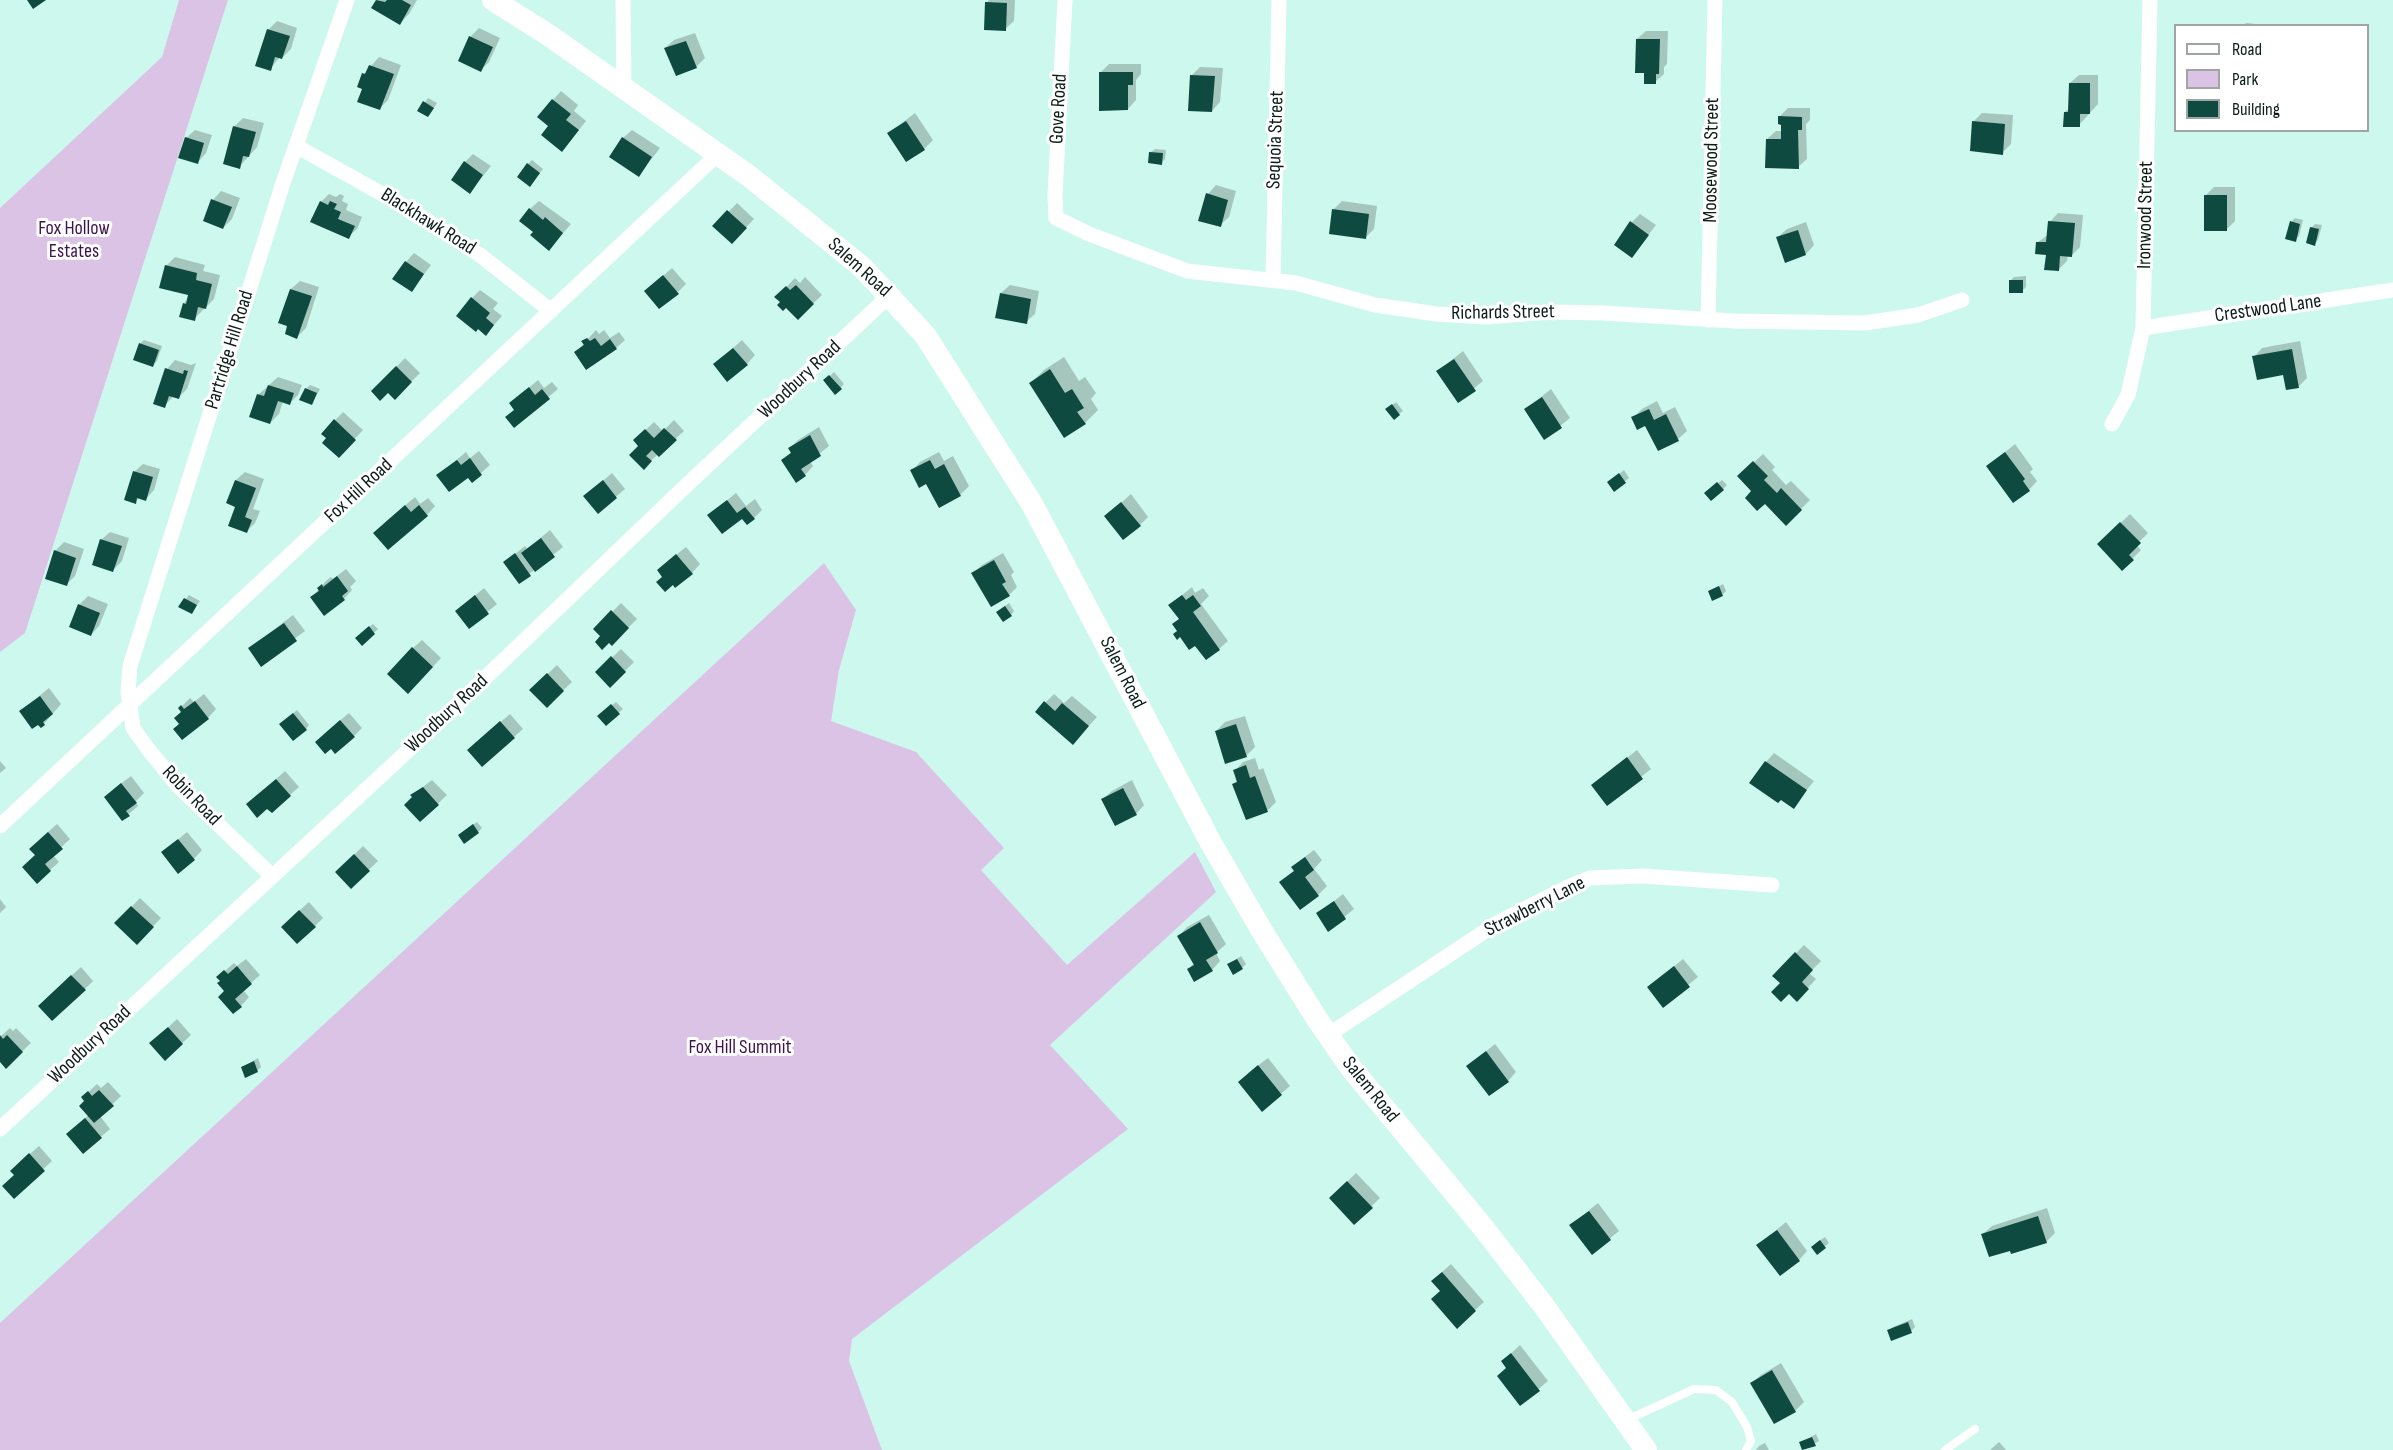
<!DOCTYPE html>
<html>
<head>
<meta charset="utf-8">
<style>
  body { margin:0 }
  #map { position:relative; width:2393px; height:1450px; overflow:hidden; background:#cdf8ed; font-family:"Sofia Sans Condensed",sans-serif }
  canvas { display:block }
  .legend { position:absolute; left:2174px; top:24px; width:195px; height:108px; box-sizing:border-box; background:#fff; border:2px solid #9ea5a3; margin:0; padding:8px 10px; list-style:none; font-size:18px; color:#0d1d1a }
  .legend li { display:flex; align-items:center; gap:12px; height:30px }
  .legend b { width:30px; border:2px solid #9ea5a3 }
</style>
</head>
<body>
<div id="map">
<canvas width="2393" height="1450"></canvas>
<ul class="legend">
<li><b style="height:8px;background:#fff"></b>Road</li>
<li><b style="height:16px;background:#dbc3e6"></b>Park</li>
<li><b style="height:16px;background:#0e4a40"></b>Building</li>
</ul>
</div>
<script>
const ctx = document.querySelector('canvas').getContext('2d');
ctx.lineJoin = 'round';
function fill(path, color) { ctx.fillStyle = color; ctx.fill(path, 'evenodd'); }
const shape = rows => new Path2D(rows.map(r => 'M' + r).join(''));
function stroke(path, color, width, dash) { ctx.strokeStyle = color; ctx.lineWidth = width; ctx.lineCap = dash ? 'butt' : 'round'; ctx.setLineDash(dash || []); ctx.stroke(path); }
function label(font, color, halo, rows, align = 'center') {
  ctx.font = font + ' "Sofia Sans Condensed",sans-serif'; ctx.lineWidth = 6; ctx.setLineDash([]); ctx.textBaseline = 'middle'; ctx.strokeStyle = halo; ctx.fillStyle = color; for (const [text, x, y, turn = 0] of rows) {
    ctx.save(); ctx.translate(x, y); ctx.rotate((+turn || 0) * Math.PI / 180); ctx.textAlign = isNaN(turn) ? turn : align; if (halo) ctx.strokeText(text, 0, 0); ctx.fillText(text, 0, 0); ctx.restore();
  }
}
fill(shape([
  [179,0,228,0,25,633,0,652,0,208,162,57],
  [824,563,856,610,839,670,831,721,916,752,1004,848,981,870,1067,965,1195,852,1216,892,1050,1045,1128,1129,852,1339,849,1361,882,1450,0,1450,0,1323]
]), '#dbc3e6');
fill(shape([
  [377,0,417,0,409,14,400,23,373,7],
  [989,0,1015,0,1014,21,1005,29,987,2],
  [277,21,297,28,291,49,282,58,280,57,270,69,268,30],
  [2246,23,2256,24,2256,26,2244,26],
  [479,28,500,38,489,62,481,70,470,37],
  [1646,31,1668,31,1667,64,1664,67,1664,74,1655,82,1645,71,1637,39],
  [695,33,705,58,696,67,665,48,674,40],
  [379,57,401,65,388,100,379,109,364,88,364,74],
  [1109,64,1141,64,1141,74,1136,80,1136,100,1128,109,1100,73],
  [1200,67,1223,68,1220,102,1212,111,1191,76],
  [2079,75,2098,75,2098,104,2079,125,2065,112,2070,108,2070,83],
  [561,91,578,105,574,111,586,121,570,141,550,125,553,100],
  [428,98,437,103,432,111,420,110],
  [1788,108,1810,108,1810,120,1806,124,1807,159,1798,167,1767,139,1776,131,1783,131,1779,117],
  [915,113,933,140,924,149,889,133],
  [1982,113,2013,115,2011,144,2002,153,1974,121],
  [243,118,264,123,257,147,239,167,225,163,235,126],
  [195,130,212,135,206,153,198,162,186,138],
  [632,130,660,148,639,175,623,138],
  [1155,149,1166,150,1165,159,1161,163,1151,152],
  [473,154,491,166,470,192,465,162],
  [532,160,543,169,533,181,528,164],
  [1216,185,1236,191,1229,217,1220,225,1208,194],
  [2214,187,2235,187,2235,221,2226,230,2206,195],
  [221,191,240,198,232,219,223,228,213,200],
  [329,194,336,197,340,194,344,196,342,201,348,204,346,210,362,217,357,229,348,237,321,202],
  [539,201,571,224,557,240,535,232,530,209],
  [1342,201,1377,206,1374,229,1365,238,1333,210],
  [737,203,754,219,732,242,715,226],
  [2058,213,2083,215,2080,247,2071,256,2068,255,2067,261,2058,270,2038,242,2049,234,2050,222],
  [1640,214,1656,225,1632,256,1632,222],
  [2295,218,2303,220,2299,236,2295,240,2291,222],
  [1806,222,1814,245,1806,254,1778,237,1787,229],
  [2315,224,2322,225,2318,240,2314,244,2311,228],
  [414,253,431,265,412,290,406,262],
  [175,257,205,265,203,271,220,275,214,299,194,319,184,304,190,294,166,266],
  [672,268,686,284,678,292,655,283],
  [2026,276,2026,287,2022,291,2010,281,2014,277],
  [805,277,822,295,798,318,777,297,795,278,800,283],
  [300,281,319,287,306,328,297,337,291,289],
  [1010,285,1039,291,1035,314,1026,322,1001,293],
  [480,290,498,303,493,309,502,316,486,334,472,298],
  [596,330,599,334,604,330,610,338,619,332,625,340,616,348,576,352],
  [144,340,162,346,157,361,153,365,140,344],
  [742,340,755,355,747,364,715,364],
  [2300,341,2307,378,2298,387,2284,373,2254,357,2262,348],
  [1463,351,1483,381,1458,401,1438,371],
  [1064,357,1079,381,1085,377,1096,393,1091,399,1098,410,1085,423,1031,383,1044,370],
  [405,358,420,373,395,398,388,391,373,391],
  [175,360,191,365,196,363,187,389,178,398,174,396,164,406,167,369],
  [834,372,844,384,835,393,825,381],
  [278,377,302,385,298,395,290,403,283,401,279,414,270,423,259,394],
  [538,380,544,388,552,382,558,389,514,426,520,395],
  [310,385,320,389,312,404,306,389],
  [1551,389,1570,418,1545,438,1526,409],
  [1657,401,1663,413,1675,407,1687,431,1678,439,1659,449,1646,424,1633,418,1642,409],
  [1396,402,1403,411,1399,414,1391,406],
  [343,412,363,430,347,447,323,433],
  [674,420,684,431,644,467,641,446,635,440,654,422,663,431],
  [819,427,829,446,810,461,813,466,805,475,783,460,792,451,790,448,798,440],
  [2015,444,2033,469,2030,472,2037,481,2029,490,1988,466],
  [479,451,490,465,472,481,469,476,438,475,466,452,470,458],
  [939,452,944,461,953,456,969,486,960,495,912,471,920,462],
  [1763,454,1775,467,1772,470,1786,485,1791,481,1810,500,1786,524,1739,476],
  [143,464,160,469,154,490,146,499,140,497,135,502,134,472],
  [1624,470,1629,478,1614,490,1613,479],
  [245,472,264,479,253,509,260,511,255,523,247,531,237,506,228,503,236,480],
  [612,473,625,489,598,512,585,496],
  [1722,480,1727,485,1723,489,1710,489],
  [736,493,746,506,755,499,762,510,754,518,709,515],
  [1131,494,1148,517,1140,525,1106,516],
  [415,497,420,504,428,498,435,506,427,515,383,524],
  [2130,514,2148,533,2136,545,2141,550,2122,569,2099,544],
  [550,530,563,547,519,582,505,562,525,546,527,549],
  [110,532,129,538,122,561,113,570,101,540],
  [64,542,84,549,75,576,67,584,55,551],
  [686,547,700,564,692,573,673,583,664,576,667,562],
  [1003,553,1014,572,1011,575,1017,587,1009,595,973,573,982,565],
  [346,569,356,581,350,587,352,590,344,599,312,597,327,580,331,577,333,579],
  [1723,584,1726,591,1722,595,1710,591],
  [1192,587,1195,593,1203,588,1209,596,1201,604,1228,641,1219,649,1196,644,1178,631,1180,618,1170,605],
  [484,588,497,604,469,627,457,611],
  [189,595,200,601,191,613,180,607],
  [88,596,108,604,99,626,91,635,79,605],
  [621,603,637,619,612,644,595,629],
  [1009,603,1014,611,1011,615,1002,608],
  [293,615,305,631,261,664,250,648],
  [373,624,378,629,374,633,361,634],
  [422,640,441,658,417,684,413,648],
  [621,649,634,662,610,686,597,672],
  [557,665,572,682,547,706,531,690],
  [49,688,61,704,44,724,21,711],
  [204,694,216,709,208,718,183,712,180,708,190,698,194,702],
  [1054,694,1064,703,1072,696,1097,717,1073,743,1045,703],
  [616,702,623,709,606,724,599,716],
  [297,710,309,725,306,729,285,720],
  [349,713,362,728,354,736,325,733],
  [510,714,523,729,514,737,478,741],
  [1245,716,1255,747,1246,756,1216,731,1225,722],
  [1637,750,1651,769,1607,804,1593,785],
  [1774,753,1814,781,1793,807,1781,798,1766,762],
  [1255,758,1259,770,1263,768,1276,802,1268,810,1247,818,1234,784,1238,780,1235,771,1243,762],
  [0,761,6,768,0,773],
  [285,771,299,787,290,795,268,807,257,796],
  [131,776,144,793,135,802,138,806,123,819,114,789],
  [432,780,447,795,421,820,412,795],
  [1132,780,1144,805,1136,814,1103,799,1112,791],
  [477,822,482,828,478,832,464,831],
  [57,824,70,839,53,855,59,862,50,870,36,855,39,840],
  [187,832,202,850,194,859,163,852],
  [363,846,378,861,351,887,337,872],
  [1314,850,1322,860,1314,869,1327,886,1318,895,1281,882,1295,870,1293,867,1302,859],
  [1343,894,1354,909,1329,929,1318,914],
  [140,898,161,918,137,943,116,923],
  [0,899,6,907,0,913],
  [309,902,323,918,315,926,291,918],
  [1209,915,1226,944,1216,953,1220,961,1212,970,1189,969,1194,963,1179,936,1187,927],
  [1804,945,1821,961,1809,973,1816,979,1797,1000,1774,976],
  [1241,956,1246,964,1242,968,1229,964],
  [246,959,260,975,243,990,249,997,241,1006,226,991,218,977,234,963,237,966],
  [1683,959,1698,977,1663,1005,1649,987],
  [81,967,93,981,85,989,48,997],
  [177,1019,191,1035,165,1059,160,1035],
  [10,1028,13,1031,16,1028,31,1043,6,1067,0,1061,0,1037],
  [1495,1044,1516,1072,1508,1081,1468,1066],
  [258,1058,261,1067,257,1071,243,1067],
  [1268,1058,1290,1086,1262,1110,1248,1073],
  [108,1082,121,1096,100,1116,110,1129,83,1152,77,1125,89,1115,86,1101,83,1097,97,1084,101,1088],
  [39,1146,52,1161,14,1196,15,1175,21,1162],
  [1356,1173,1380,1198,1354,1223,1331,1198],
  [1598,1203,1619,1231,1592,1253,1571,1225],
  [2047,1208,2055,1233,2046,1242,1983,1234,1992,1226],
  [1786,1222,1807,1251,1799,1260,1758,1245],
  [1825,1237,1829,1243,1817,1253,1816,1243],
  [1451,1264,1484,1302,1475,1310,1442,1290,1442,1272],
  [1912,1319,1915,1327,1911,1331,1889,1330,1893,1327],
  [1520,1345,1548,1381,1521,1404,1508,1367,1503,1361],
  [1781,1363,1804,1402,1795,1411,1752,1383,1761,1375],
  [1816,1434,1819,1441,1803,1450,1800,1443],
  [1999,1442,2006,1450,1990,1450],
  [1765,1443,1769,1450,1756,1450,1759,1446]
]), '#0003');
fill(shape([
  [27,0,46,0,33,9],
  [376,0,385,2,387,0,402,0,411,5,400,25,371,8],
  [985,2,1007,3,1006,31,984,30],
  [267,29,290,36,282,59,275,57,271,71,255,66],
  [469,36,493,47,481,72,458,61],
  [1636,39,1660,39,1659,74,1656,74,1656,84,1644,84,1644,73,1635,73],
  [686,41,697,68,676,76,664,48],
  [369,65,394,74,380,110,357,102,362,89,357,87,362,73,365,74],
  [1099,72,1133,72,1133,85,1128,85,1128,110,1099,111],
  [1190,75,1215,76,1212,112,1188,111],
  [2069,83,2090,83,2090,114,2080,114,2080,127,2063,127,2064,112,2068,112],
  [552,99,571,114,566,120,579,130,562,152,541,135,548,126,537,117],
  [423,101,434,108,428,117,417,111],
  [1778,116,1802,117,1802,130,1798,130,1799,169,1765,168,1766,139,1781,139,1781,125,1778,124],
  [906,121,925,150,906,162,887,133],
  [1972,121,2005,124,2003,155,1970,151],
  [233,126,256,132,249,157,243,156,240,169,223,164],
  [185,137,204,143,198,164,178,158],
  [622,137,652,157,639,177,609,157],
  [1149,152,1163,153,1162,165,1148,163],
  [464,161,483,175,470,194,451,180],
  [527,163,540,173,530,187,517,177],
  [1206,193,1228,200,1221,227,1198,221],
  [2204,195,2227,195,2227,231,2204,231],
  [211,199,232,207,223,229,203,221],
  [320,201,328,205,330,201,337,204,334,209,341,212,338,219,355,226,349,239,310,222],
  [529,208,543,220,545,217,563,233,549,251,530,235,533,232,519,221],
  [1332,209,1369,214,1366,239,1329,234],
  [727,210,747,228,732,244,712,226],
  [1630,221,1649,235,1632,258,1614,245],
  [2048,221,2075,223,2072,257,2060,256,2059,271,2044,270,2046,255,2035,254,2036,242,2046,242],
  [2290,221,2300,224,2296,242,2285,239],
  [2310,227,2319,229,2315,246,2306,243],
  [1798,230,1806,255,1785,263,1776,237],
  [405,261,424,274,412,292,392,279],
  [165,265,197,273,196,280,212,284,206,309,198,307,195,321,179,317,183,303,186,304,188,295,159,288],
  [663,275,679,294,659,309,644,291],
  [2009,280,2023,280,2023,293,2009,293],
  [796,285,814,304,798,320,786,308,783,311,777,305,780,302,774,297,786,286,790,290],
  [290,289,312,296,297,339,285,334,287,326,278,323],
  [1000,293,1031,299,1027,324,995,318],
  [471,297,490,313,486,318,494,325,486,336,478,329,476,332,456,316],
  [587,338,590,341,595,338,601,346,610,339,617,349,586,370,574,352,584,345,581,341],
  [139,343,159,350,153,367,133,360],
  [733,348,748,365,727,382,713,364],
  [2292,349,2299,388,2286,390,2283,375,2257,380,2252,356],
  [1454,359,1476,391,1458,403,1436,371],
  [396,366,412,382,395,400,388,393,380,401,371,391],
  [165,368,183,374,184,370,188,371,179,399,169,396,165,408,153,404],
  [1050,369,1065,393,1072,389,1084,408,1077,412,1086,424,1064,438,1029,383],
  [829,375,842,389,835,395,823,380],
  [268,385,294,393,290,405,278,401,270,424,249,417,257,394,264,396],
  [529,387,535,395,542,389,550,399,514,428,505,417,514,410,509,403],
  [305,388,317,393,312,405,299,400],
  [1542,397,1562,428,1544,440,1524,409],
  [1392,404,1400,415,1394,420,1385,409],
  [1649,409,1654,420,1666,414,1679,441,1658,451,1645,426,1637,430,1631,417],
  [334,419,356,440,339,458,322,443,326,438,321,434],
  [664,428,677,440,659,457,652,450,646,456,652,461,644,470,629,455,638,446,633,440,645,429,654,438],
  [810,435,821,456,801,469,806,476,796,483,781,460,791,453,788,448],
  [2005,452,2025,479,2023,481,2030,491,2013,503,1986,466],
  [470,458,482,475,472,483,468,478,449,492,436,475,457,460,461,465],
  [930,460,935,469,944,464,961,496,939,508,926,484,919,488,910,470],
  [1753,461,1768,476,1764,480,1777,493,1781,488,1802,510,1786,526,1765,504,1757,511,1745,498,1751,491,1737,476],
  [133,471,153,477,146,501,137,498,136,504,124,500],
  [1619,473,1626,483,1614,492,1607,482],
  [235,480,256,488,245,517,252,520,247,533,228,526,235,507,226,503],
  [603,480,617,498,598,514,583,496],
  [1717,482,1724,490,1711,501,1704,493],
  [727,500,737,513,745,507,755,519,747,525,742,519,722,534,707,515],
  [1121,502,1141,526,1123,540,1104,516],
  [405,505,411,512,419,505,428,516,388,550,373,533],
  [2120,522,2141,543,2129,555,2134,560,2122,571,2097,544],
  [541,538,555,557,535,572,521,553],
  [100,539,122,546,113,572,92,565],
  [54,550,76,558,67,586,45,579],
  [515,553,531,576,519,584,503,562],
  [676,554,693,574,675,588,673,585,665,592,656,582,662,577,657,570],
  [994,560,1006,582,1002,584,1010,596,991,607,971,573],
  [337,576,348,591,342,596,345,600,324,616,310,597,319,591,317,588,322,584,323,587],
  [1719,586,1723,596,1712,601,1708,591],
  [475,595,489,614,469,629,455,611],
  [1182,595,1186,600,1193,595,1201,606,1193,612,1220,650,1206,660,1195,646,1189,650,1180,637,1177,640,1173,634,1177,631,1172,624,1179,619,1168,605],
  [184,598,197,605,192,614,178,607],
  [78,604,100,613,91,636,69,627],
  [1005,606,1012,616,1003,622,996,612],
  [611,610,629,628,612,646,609,643,602,650,595,642,600,636,593,629],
  [284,623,297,641,261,667,248,648],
  [369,626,375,634,362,646,355,638],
  [412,647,433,667,408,694,387,674],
  [611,656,626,672,610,688,595,672],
  [547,673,564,691,547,708,529,690],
  [40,696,53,714,43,722,45,725,41,728,38,725,32,729,19,711],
  [195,701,209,719,182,740,173,729,179,724,174,718,181,712,178,708,181,705,184,709],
  [1044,701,1055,711,1062,703,1089,726,1073,745,1035,712],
  [611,704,620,714,606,726,597,716],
  [293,713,307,730,293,741,279,724],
  [340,720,355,737,335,754,331,749,325,754,315,742],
  [500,721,515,738,482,767,467,750],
  [1236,724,1247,757,1225,764,1215,731],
  [1627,757,1643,779,1607,806,1591,785],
  [1765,761,1807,790,1794,809,1781,800,1778,803,1749,783],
  [1246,765,1250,778,1255,776,1268,812,1246,820,1232,784,1237,782,1233,770],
  [276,779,291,796,272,813,267,809,257,818,246,804],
  [121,783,137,803,126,811,130,816,122,821,104,797],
  [423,787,439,805,420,822,404,805,412,797,410,795],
  [1123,788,1137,815,1115,826,1101,799],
  [473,824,479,833,464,844,458,835],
  [48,832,63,849,45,864,51,871,37,884,22,867,35,855,29,849],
  [178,839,195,860,178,874,161,852],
  [354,854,370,871,351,889,335,872],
  [1305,857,1314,870,1305,877,1319,896,1300,910,1279,882,1294,871,1291,867],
  [1334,901,1346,919,1328,932,1316,913],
  [131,906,154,927,137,945,114,923],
  [299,910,316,927,297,944,281,927],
  [1200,922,1218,953,1206,960,1213,971,1194,982,1187,969,1194,965,1177,936],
  [1795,952,1813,970,1802,982,1809,989,1797,1002,1789,994,1781,1002,1771,992,1780,983,1772,976],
  [1237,959,1243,969,1233,975,1227,964],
  [237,966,252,984,235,999,242,1007,233,1014,218,997,224,991,217,983,220,981,216,977,224,970,228,974],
  [1674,966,1690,987,1663,1008,1647,987],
  [71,975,86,990,52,1021,38,1006],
  [168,1027,183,1044,165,1061,149,1043],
  [0,1035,3,1039,7,1035,23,1052,6,1069,0,1062],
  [1486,1051,1509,1082,1489,1096,1466,1066],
  [254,1061,258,1072,245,1078,241,1067],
  [1258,1065,1282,1095,1262,1112,1238,1082],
  [99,1090,114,1106,94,1123,79,1106,84,1101,81,1097,88,1091,92,1096],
  [85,1118,102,1138,83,1154,66,1134],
  [29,1153,45,1171,14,1199,2,1186,14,1175,10,1171],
  [1347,1181,1373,1208,1354,1225,1329,1198],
  [1589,1211,1611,1240,1592,1255,1569,1225],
  [2038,1216,2047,1243,2011,1254,2010,1251,1989,1257,1981,1234],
  [1777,1230,1800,1261,1780,1276,1756,1245],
  [1820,1240,1826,1248,1817,1255,1811,1247],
  [1442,1272,1476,1311,1457,1329,1431,1299,1440,1291,1431,1281],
  [1908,1322,1912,1333,1891,1341,1887,1330],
  [1511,1353,1540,1391,1520,1406,1497,1376,1506,1368,1501,1361],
  [1772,1370,1796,1412,1774,1424,1750,1383],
  [1812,1437,1816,1446,1802,1450,1799,1442]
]), '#0e4a40');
stroke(shape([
  [1627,1420,1694,1389,1716,1390,1732,1402,1747,1427,1751,1441,1746,1450],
  [1945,1450,1975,1429]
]), '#fff', 8);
stroke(shape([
  [623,0,624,88],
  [1065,0,1055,195,1056,218,1089,234,1187,271,1296,283,1375,305,1436,314,1486,317,1550,312,1603,313,1735,321,1865,323,1918,315,1962,300],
  [296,146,411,210,480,255,551,311],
  [1273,280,1279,0],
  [1708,320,1715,0],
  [2143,328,2393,290],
  [2112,424,2128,395,2143,328,2150,0],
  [0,826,718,154],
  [272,876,178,786,148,749,133,728,128,692,130,666,283,183,347,0],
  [1328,1035,1499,922,1568,887,1590,878,1643,876,1772,885],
  [0,1129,440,721,691,481,890,295]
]), '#fff', 15);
stroke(shape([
  [493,0,547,34,749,176,862,267,925,335,1032,504,1211,843,1262,931,1317,1019,1351,1068,1482,1226,1544,1306,1646,1450]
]), '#fff', 22);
label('20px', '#0d1d1a', '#fff', [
  ["Gove Road",1059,109,-87],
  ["Sequoia Street",1276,140,-88],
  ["Moosewood Street",1712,160,-89],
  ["Ironwood Street",2146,215,-89],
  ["Blackhawk Road",428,222,32],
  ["Salem Road",859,268,42],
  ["Crestwood Lane",2268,309,-8],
  ["Richards Street",1503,313,-1],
  ["Partridge Hill Road",230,350,-73],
  ["Woodbury Road",800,380,-43],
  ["Fox Hill Road",359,491,-43],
  ["Salem Road",1122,673,63],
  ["Woodbury Road",447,714,-43],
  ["Robin Road",191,796,46],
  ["Strawberry Lane",1535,907,-27],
  ["Woodbury Road",90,1045,-43],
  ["Salem Road",1370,1090,51]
]);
label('20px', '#3e144e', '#fff', [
  ["Fox Hollow",74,229],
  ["Estates",74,252],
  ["Fox Hill Summit",740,1048]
]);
</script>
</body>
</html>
